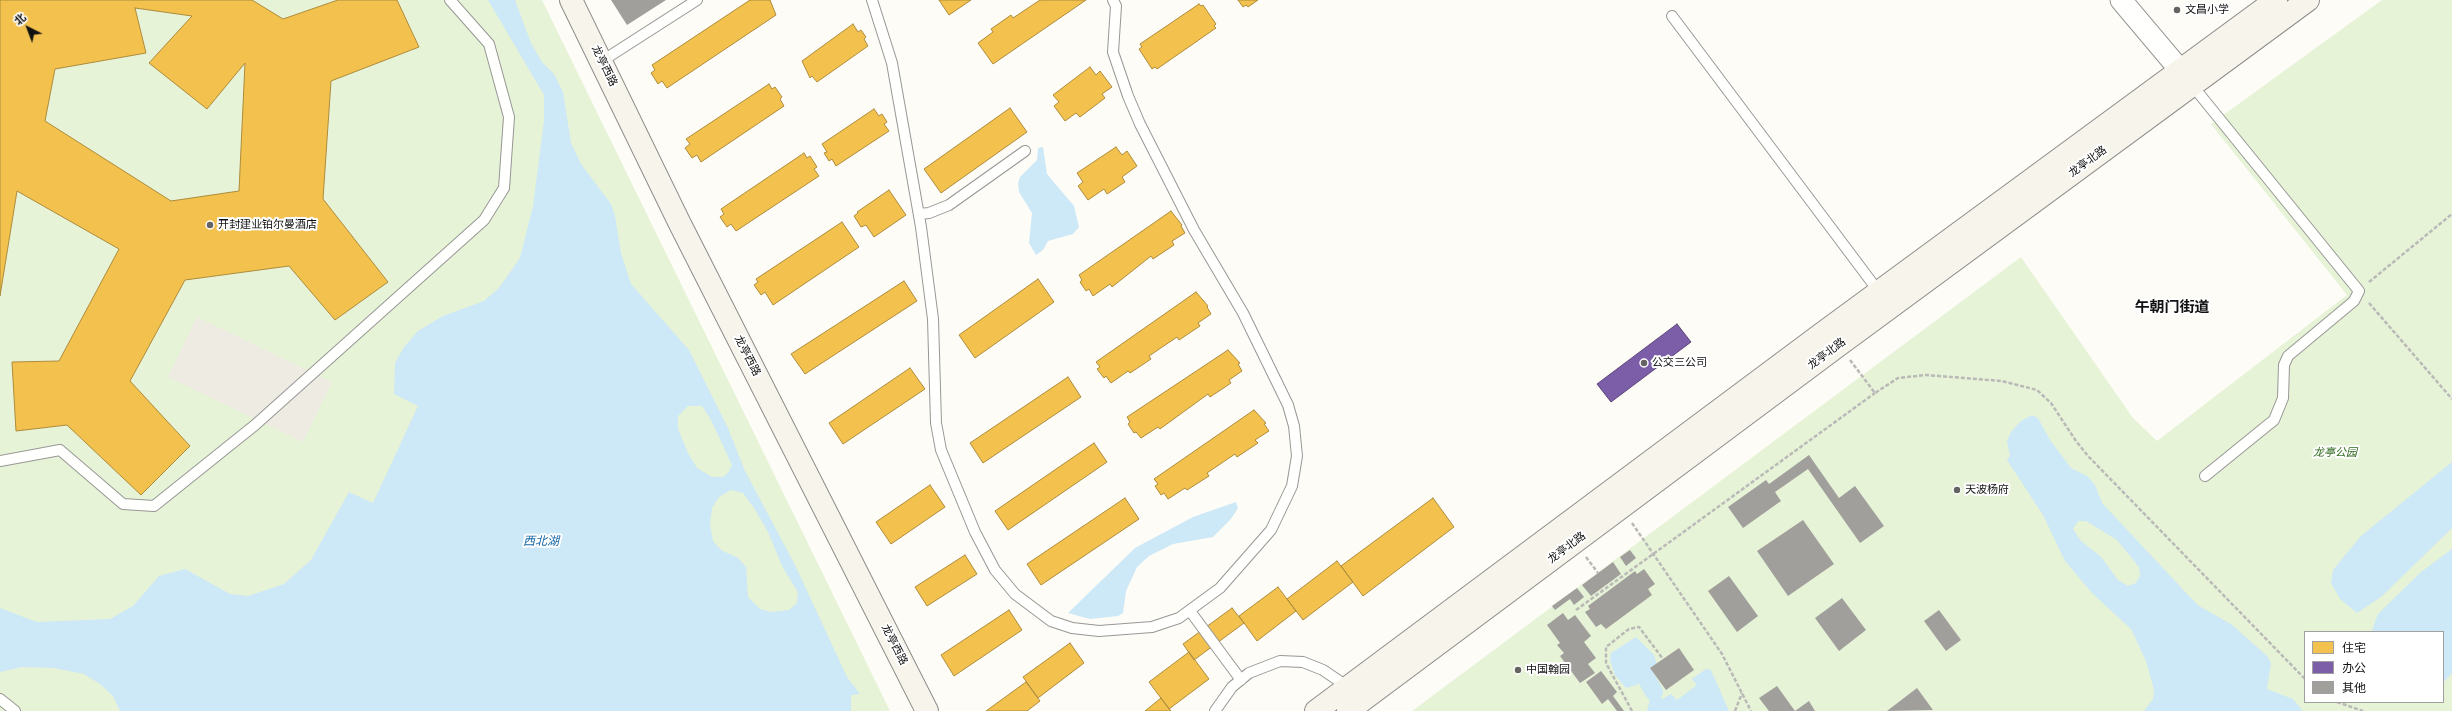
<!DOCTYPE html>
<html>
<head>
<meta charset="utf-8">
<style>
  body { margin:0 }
  #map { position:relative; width:2452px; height:711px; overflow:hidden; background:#fdfcf7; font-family:"Times New Roman","Noto Sans SC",serif }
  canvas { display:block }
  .legend { position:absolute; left:2304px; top:631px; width:140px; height:72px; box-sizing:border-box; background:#fff; border:1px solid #a0a0a0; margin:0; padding:5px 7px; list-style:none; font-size:12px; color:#111 }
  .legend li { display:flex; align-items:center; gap:8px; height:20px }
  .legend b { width:20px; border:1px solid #a0a0a0 }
  .north { position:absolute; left:8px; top:8px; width:40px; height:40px; -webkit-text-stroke:3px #fff; paint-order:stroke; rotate:318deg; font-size:11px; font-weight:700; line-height:16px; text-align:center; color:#111 }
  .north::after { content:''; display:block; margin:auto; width:14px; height:18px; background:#111; clip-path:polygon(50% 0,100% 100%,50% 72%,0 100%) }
</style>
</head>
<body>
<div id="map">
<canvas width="2452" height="711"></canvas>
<ul class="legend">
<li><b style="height:11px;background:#f2c14e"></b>住宅</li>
<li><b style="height:11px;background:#7b5ea7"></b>办公</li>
<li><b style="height:11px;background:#a19f9c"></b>其他</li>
</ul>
<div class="north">北</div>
</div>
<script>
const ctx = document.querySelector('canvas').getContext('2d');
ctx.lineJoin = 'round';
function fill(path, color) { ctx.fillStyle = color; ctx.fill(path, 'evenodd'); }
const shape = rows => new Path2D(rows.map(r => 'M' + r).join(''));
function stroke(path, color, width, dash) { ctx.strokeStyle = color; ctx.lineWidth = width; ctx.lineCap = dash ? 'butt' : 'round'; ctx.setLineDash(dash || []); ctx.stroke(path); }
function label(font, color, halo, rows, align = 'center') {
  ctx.font = font + ' "Times New Roman","Noto Sans SC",serif'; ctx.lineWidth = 4; ctx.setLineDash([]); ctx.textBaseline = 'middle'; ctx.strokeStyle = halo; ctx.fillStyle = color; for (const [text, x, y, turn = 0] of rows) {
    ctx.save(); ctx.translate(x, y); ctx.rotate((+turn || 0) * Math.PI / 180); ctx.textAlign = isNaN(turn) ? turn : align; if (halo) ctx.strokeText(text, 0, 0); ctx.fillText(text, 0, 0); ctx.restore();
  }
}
fill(shape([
  [0,0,542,0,890,711,0,711],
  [2382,0,2452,0,2452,711,1412,711,2021,257,2133,418,2157,441,2347,295,2211,124],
  [2305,632,2443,632,2443,702,2305,702]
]), '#e7f3d7');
fill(shape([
  [197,317,332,382,303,442,168,377]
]), '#edebe2');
fill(shape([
  [488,0,515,0,531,43,542,62,554,74,563,92,571,143,581,164,611,204,615,216,621,253,631,284,689,350,728,428,745,471,795,565,847,677,860,694,851,695,851,711,120,711,113,696,100,684,84,674,54,668,22,667,0,672,0,608,37,622,110,619,133,606,159,576,185,569,230,594,248,596,284,584,311,560,349,492,373,503,418,406,394,394,395,363,404,347,418,331,443,316,484,301,499,288,520,258,533,206,544,121,544,95],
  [688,406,702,406,711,420,732,465,728,473,723,477,712,477,697,468,688,453,678,429,678,416],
  [731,490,743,493,754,508,768,532,783,568,798,592,797,603,789,610,771,612,760,609,748,597,746,567,738,558,721,550,713,541,710,524,712,508,719,497],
  [1043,147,1047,174,1074,206,1079,227,1073,234,1048,241,1043,250,1036,255,1029,243,1032,213,1019,192,1018,183,1020,177,1037,160,1038,148],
  [2032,415,2038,418,2050,440,2071,468,2087,476,2095,485,2102,503,2190,597,2199,606,2231,624,2267,656,2271,663,2267,689,2293,699,2303,711,2144,711,2153,699,2154,690,2146,661,2131,629,2092,593,2065,561,2043,515,2007,460,2010,456,2007,441,2011,432,2021,421],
  [2078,521,2086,521,2117,540,2139,567,2140,576,2136,583,2128,586,2118,580,2101,557,2081,541,2073,529],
  [2452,462,2452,528,2381,597,2357,613,2340,599,2331,583,2333,570,2361,536],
  [1236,502,1238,508,1231,519,1213,537,1173,544,1149,556,1137,567,1126,591,1123,613,1118,616,1090,619,1068,613,1135,548,1193,517],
  [2452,549,2452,673,2443,683,2443,632,2373,632,2372,630,2378,614,2421,572],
  [1636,637,1654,655,1657,664,1650,668,1653,672,1636,685,1626,688,1615,675,1610,660,1611,653],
  [1706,669,1711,670,1729,711,1647,711,1651,695,1654,692,1662,699,1671,694,1677,700,1697,685,1692,679]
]), '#cde8f7');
const homes = shape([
  [0,0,252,0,283,19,338,0,397,0,419,47,331,81,323,199,388,282,335,320,289,266,185,280,130,381,190,446,141,495,67,425,16,431,12,362,59,361,119,249,17,191,0,296,0,0],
  [135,8,192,16,149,63,207,109,245,63,239,191,171,201,45,121,55,69,146,53,135,8],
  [750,0,770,0,776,15,667,88,662,81,658,84,651,73,655,70,652,65,750,0],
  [939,0,971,0,949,15,939,0],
  [1040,0,1086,0,993,64,978,43,993,32,991,29,1011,15,1013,18,1040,0],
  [1238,0,1258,0,1248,7,1246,5,1243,7,1238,0],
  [1199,4,1201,6,1203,5,1216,24,1214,26,1216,28,1157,69,1155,67,1152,69,1139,49,1142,47,1140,44,1199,4],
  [853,24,858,32,861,30,866,37,864,39,868,46,817,82,812,76,810,78,802,61,853,24],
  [1090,67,1096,75,1100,71,1112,87,1102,94,1105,98,1080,117,1076,113,1065,121,1054,106,1059,102,1053,95,1090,67],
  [769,84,772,89,775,87,782,97,780,99,784,106,701,162,697,155,692,158,685,148,690,144,686,139,769,84],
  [1010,108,1027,132,941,193,924,169,1010,108],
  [874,109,879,116,882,114,887,122,884,124,889,131,836,166,832,159,829,161,824,153,827,152,822,144,874,109],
  [1116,147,1122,155,1127,151,1137,166,1122,177,1125,182,1107,194,1104,189,1088,200,1078,186,1083,182,1077,173,1116,147],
  [804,153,807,158,810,156,817,167,814,169,819,176,736,231,731,224,727,227,720,217,724,214,721,209,804,153],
  [889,190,906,215,874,237,866,225,861,227,854,216,858,213,857,212,889,190],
  [1171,211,1182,225,1181,226,1185,233,1172,241,1174,245,1153,259,1151,256,1112,287,1110,284,1093,296,1089,289,1086,291,1080,282,1082,280,1079,275,1171,211],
  [842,222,859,247,773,305,765,292,761,295,754,285,758,282,756,279,842,222],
  [1038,279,1054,302,975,358,959,335,1038,279],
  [904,281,917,301,805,374,791,354,904,281],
  [1196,292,1208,306,1207,307,1211,314,1198,323,1200,326,1179,340,1177,337,1149,356,1151,359,1130,373,1128,371,1111,383,1106,376,1104,378,1097,369,1100,367,1096,362,1196,292],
  [1228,350,1240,363,1238,364,1242,371,1229,380,1231,383,1210,397,1208,394,1160,429,1158,427,1141,438,1136,432,1134,433,1128,424,1130,422,1127,417,1228,350],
  [910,368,925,389,843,444,829,423,910,368],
  [1068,377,1081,397,983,463,970,443,1068,377],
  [1254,410,1266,423,1264,424,1269,431,1255,440,1258,443,1237,457,1235,454,1207,473,1209,476,1187,490,1185,488,1168,499,1164,493,1161,495,1155,486,1158,484,1154,479,1254,410],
  [1094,443,1107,462,1008,530,995,511,1094,443],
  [930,485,945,507,891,544,876,522,930,485],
  [1125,498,1139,519,1041,585,1027,564,1125,498],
  [1433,498,1454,527,1363,596,1341,566,1433,498],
  [965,555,977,574,927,606,915,587,965,555],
  [1337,561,1353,582,1303,620,1287,599,1337,561],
  [1278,587,1296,611,1257,641,1239,616,1278,587],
  [1232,608,1244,623,1194,660,1183,644,1232,608],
  [1009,610,1022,630,954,676,941,655,1009,610],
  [1070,643,1084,663,1038,698,1023,677,1070,643],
  [1189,652,1209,679,1169,709,1149,682,1189,652],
  [1026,682,1040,701,1027,711,986,711,1026,682],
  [1161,698,1171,711,1145,711,1161,698]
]);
fill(homes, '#f2c14e');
stroke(homes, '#ae8c3c', 1);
const offices = shape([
  [1677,324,1691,342,1611,402,1597,384,1677,324]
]);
fill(offices, '#7b5ea7');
stroke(offices, '#5b477a', 1);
stroke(shape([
  [1646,678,1654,692]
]), '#cde8f7', 18);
fill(shape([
  [611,0,666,0,627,25],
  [1809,455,1839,498,1855,486,1884,526,1860,543,1808,469,1775,492,1781,501,1743,528,1728,507,1766,480,1769,484],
  [1803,520,1834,564,1788,596,1757,551],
  [1630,550,1636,558,1626,566,1620,557],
  [1613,562,1621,574,1591,596,1582,585],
  [1644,569,1655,584,1648,589,1652,595,1606,629,1601,624,1596,627,1585,612,1590,609,1588,606,1635,571,1637,574],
  [1729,576,1758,616,1737,632,1708,591],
  [1577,588,1584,597,1574,605,1570,599,1555,610,1552,606],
  [1842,598,1866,630,1839,651,1815,618],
  [1939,610,1961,640,1946,651,1924,621],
  [1563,613,1568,620,1575,615,1591,636,1584,642,1596,658,1588,664,1595,673,1580,683,1560,656,1564,653,1557,645,1560,643,1547,625],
  [1679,648,1694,670,1666,690,1650,668],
  [1601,671,1617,692,1613,696,1624,711,1617,711,1608,699,1602,704,1586,682],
  [1777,686,1795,711,1769,711,1759,698],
  [1917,688,1933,710,1887,711],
  [1809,701,1815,711,1795,711]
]), '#a19f9c');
const lane = shape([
  [872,0,892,63,921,227,933,319,936,423,941,450,975,532,995,570,1015,594,1051,621,1072,628,1099,631,1152,627,1179,618,1220,588,1271,530,1292,486,1297,456,1294,426,1288,405,1243,313,1194,230,1140,124,1128,96,1113,52,1116,6,1113,0],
  [1672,16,1879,292],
  [602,61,697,0],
  [2192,85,2359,291,2354,301,2288,356,2284,365,2283,398,2274,420,2205,476],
  [919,214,929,213,949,205,1025,151],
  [0,461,60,450,123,504,154,506,255,425,484,220,504,188,509,117,489,44,450,0],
  [1190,611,1241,680],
  [0,699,15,711],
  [1215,711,1232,687,1249,673,1280,661,1303,662,1323,670,1348,687]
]);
const street = shape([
  [2121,0,2180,70]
]);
const secondary = shape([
  [571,0,679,222,927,711],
  [1316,711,1820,335,2276,0],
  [1348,711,1839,345,2308,0]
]);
stroke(lane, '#979795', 12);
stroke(street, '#979795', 23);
stroke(secondary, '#8e8d8b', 24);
stroke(shape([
  [2369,282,2452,214],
  [2369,303,2452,399],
  [1850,360,1875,393,1898,378,1926,375,2002,381,2037,390,2051,403,2076,441,2088,456,2305,679],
  [1632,523,1722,654,1751,711],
  [1586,557,1598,573],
  [1576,610,1875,393],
  [2337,702,2363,711],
  [1632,711,1606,663,1606,647,1629,629,1639,627,1663,659],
  [1735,711,1742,693]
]), '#b9b9b8', 2.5, [4, 2]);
stroke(lane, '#fffffe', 10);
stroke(street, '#fffffe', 21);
stroke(secondary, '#f6f4eb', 22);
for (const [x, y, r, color] of [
  [2177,10,4,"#646362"],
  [210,225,4,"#646362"],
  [1644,363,4,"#646362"],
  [1957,490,4,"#646362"],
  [1518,670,4,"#646362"]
]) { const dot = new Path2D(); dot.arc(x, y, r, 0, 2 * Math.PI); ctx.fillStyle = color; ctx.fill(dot); stroke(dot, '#fff', 1.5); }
label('11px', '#111', '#fff', [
  ["文昌小学",2185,10],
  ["开封建业铂尔曼酒店",218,225],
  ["公交三公司",1652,363],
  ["天波杨府",1965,490],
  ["中国翰园",1526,670]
], 'left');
label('11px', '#111', '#fff', [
  ["龙亭西路",604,66,64],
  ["龙亭北路",2088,162,-36],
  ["龙亭北路",1827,354,-37],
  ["龙亭西路",747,356,63],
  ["龙亭北路",1567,548,-37],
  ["龙亭西路",894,645,63]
]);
label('italic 11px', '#2f6b1f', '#fff', [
  ["龙亭公园",2335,453]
]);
label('italic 12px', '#1768a6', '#fff', [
  ["西北湖",541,542]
]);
label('bold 15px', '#111', '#fff', [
  ["午朝门街道",2172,308]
]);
</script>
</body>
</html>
